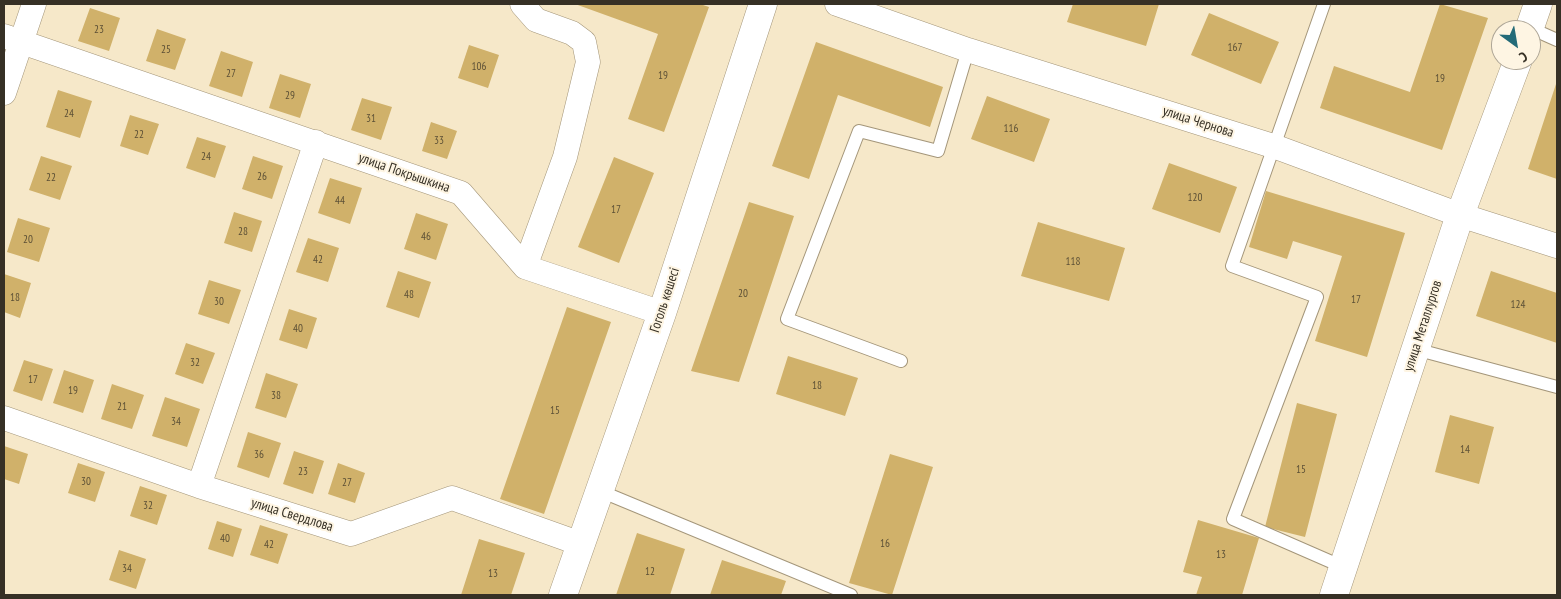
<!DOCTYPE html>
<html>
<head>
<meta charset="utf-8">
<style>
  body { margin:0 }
  #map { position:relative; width:1561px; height:599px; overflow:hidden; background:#f6e8c9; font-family:"PT Sans Narrow",sans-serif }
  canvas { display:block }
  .frame { position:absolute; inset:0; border:5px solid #363025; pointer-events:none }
  .north { position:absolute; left:1491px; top:20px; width:50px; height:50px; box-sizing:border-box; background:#fef5e3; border:1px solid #aea697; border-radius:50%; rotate:148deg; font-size:14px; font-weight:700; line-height:20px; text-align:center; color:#363025 }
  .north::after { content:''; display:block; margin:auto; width:18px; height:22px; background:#246b78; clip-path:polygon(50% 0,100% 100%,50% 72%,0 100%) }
</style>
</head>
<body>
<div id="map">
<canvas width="1561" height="599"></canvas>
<div class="frame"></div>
<div class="north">С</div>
</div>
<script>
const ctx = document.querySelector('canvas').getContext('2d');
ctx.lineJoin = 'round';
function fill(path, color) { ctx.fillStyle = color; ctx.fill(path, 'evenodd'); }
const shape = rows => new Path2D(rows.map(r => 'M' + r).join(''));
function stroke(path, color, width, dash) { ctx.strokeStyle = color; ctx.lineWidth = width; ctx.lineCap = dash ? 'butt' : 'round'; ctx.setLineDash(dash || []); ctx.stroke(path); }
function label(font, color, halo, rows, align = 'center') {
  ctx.font = font + ' "PT Sans Narrow",sans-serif'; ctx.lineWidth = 4; ctx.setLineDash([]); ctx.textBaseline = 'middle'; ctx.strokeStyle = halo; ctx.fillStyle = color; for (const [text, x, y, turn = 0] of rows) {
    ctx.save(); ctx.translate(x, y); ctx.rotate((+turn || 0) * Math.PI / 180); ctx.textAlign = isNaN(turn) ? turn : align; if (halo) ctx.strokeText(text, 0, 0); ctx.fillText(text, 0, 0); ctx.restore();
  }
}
fill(shape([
  [575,4,700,4,709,7,664,132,628,119,658,34],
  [1073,4,1159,4,1146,46,1067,22],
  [1440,4,1488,18,1442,150,1320,108,1334,66,1410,92],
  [90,8,120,18,109,51,78,41],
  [1209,13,1279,42,1261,84,1191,55],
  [157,29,186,39,175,70,146,61],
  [816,42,943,87,930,127,838,95,809,179,772,166],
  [469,45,499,55,488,88,458,78],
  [221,51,253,62,242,97,209,86],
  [280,74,311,84,300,118,269,108],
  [1557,81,1557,179,1528,169],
  [58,90,92,101,80,138,46,127],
  [987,96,1050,119,1034,162,971,139],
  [362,98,392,107,381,140,351,130],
  [130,115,159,124,148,155,120,146],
  [431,122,457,131,447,159,422,151],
  [197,137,226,146,215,178,186,168],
  [41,156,72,166,60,200,29,190],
  [253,156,283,166,272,199,242,189],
  [614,157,654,173,619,263,578,247],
  [1169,163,1237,187,1220,233,1152,209],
  [330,178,362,188,350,224,318,213],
  [1266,191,1405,233,1367,357,1315,341,1342,256,1293,241,1287,259,1249,247],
  [749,202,794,216,739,382,691,371],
  [234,212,262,221,252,252,224,243],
  [416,213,448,224,436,260,404,249],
  [18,218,50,228,39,262,7,252],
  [1038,222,1125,248,1109,301,1021,276],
  [308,238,339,248,328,282,296,272],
  [398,271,431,282,419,318,386,307],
  [1491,271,1557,293,1557,343,1476,316],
  [4,274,31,283,20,318,4,312],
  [209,280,241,290,229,324,198,314],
  [567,307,611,322,544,514,500,499],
  [289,309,317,318,307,349,279,340],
  [186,343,215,353,203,384,175,374],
  [788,356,858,378,845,416,776,394],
  [24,360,53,369,42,401,13,391],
  [64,370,94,380,83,413,53,403],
  [266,373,298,384,286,418,255,408],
  [112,384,144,395,132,429,101,419],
  [165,397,200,409,187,447,152,436],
  [1297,403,1337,414,1305,537,1265,527],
  [1450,415,1494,427,1479,484,1435,472],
  [248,432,281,443,269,478,237,467],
  [4,446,28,454,19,484,4,479],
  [294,451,324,461,313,494,283,484],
  [890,454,933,467,892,595,849,583],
  [78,463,105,472,95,502,68,493],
  [338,463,365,473,355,503,328,494],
  [140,486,167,495,157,525,130,516],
  [1198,520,1259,538,1242,595,1196,595,1202,577,1183,572],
  [217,521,242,529,233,557,208,549],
  [260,525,288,534,278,564,250,555],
  [637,533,685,549,670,595,616,595],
  [479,539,525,553,511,595,461,595],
  [119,550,146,559,136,589,109,580],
  [722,560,786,581,781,595,710,595]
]), '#d0b16a');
const lane = shape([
  [1324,4,1232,266,1317,297,1233,519,1343,567],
  [1530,28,1557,40],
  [1415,349,1557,387],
  [901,361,787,319,859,131,938,151,968,50],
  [600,491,851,595]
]);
const street = shape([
  [522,4,536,20,572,33,584,42,588,62,565,157,525,267],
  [837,4,968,50,1276,147,1460,215,1557,246],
  [4,36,461,193,525,267,662,313],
  [4,93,34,4],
  [4,418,199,486,351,534,452,498,581,544],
  [199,486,316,142]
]);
const secondary = shape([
  [1529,30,1538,4],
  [563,595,662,313,763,4],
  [1334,595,1460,215,1518,60]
]);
stroke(lane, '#a4967a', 14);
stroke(street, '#a4967a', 25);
stroke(secondary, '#a4967a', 29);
stroke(lane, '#fff', 12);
stroke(street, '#fff', 24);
stroke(secondary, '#fff', 28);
label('11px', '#5c5036', null, [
  ["23",99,30],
  ["167",1235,48],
  ["25",166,50],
  ["106",479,67],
  ["27",231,74],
  ["19",663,76],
  ["19",1440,79],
  ["29",290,96],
  ["24",69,114],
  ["31",371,119],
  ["116",1011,129],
  ["22",139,135],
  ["33",439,141],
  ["24",206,157],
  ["26",262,177],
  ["22",51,178],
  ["120",1195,198],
  ["44",340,201],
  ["17",616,210],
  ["28",243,232],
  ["46",426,237],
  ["20",28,240],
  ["42",318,260],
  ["118",1073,262],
  ["20",743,294],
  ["48",409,295],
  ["18",15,298],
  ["17",1356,300],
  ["30",219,302],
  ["124",1518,305],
  ["40",298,329],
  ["32",195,363],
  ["17",33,380],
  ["18",817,386],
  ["19",73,391],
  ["38",276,396],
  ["21",122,407],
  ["15",555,411],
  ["34",176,422],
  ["14",1465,450],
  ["36",259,455],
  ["15",1301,470],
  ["23",303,472],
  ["30",86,482],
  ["27",347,483],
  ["32",148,506],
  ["40",225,539],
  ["16",885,544],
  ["42",269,545],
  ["13",1221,555],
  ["34",127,569],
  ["12",650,572],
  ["13",493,574]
]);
label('14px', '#363025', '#fef5e3', [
  ["улица Чернова",1198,122,18],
  ["улица Покрышкина",404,173,19],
  ["Гоголь көшесі",665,300,-72],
  ["улица Металлургов",1423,326,-72],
  ["улица Свердлова",292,515,17]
]);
</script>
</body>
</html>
